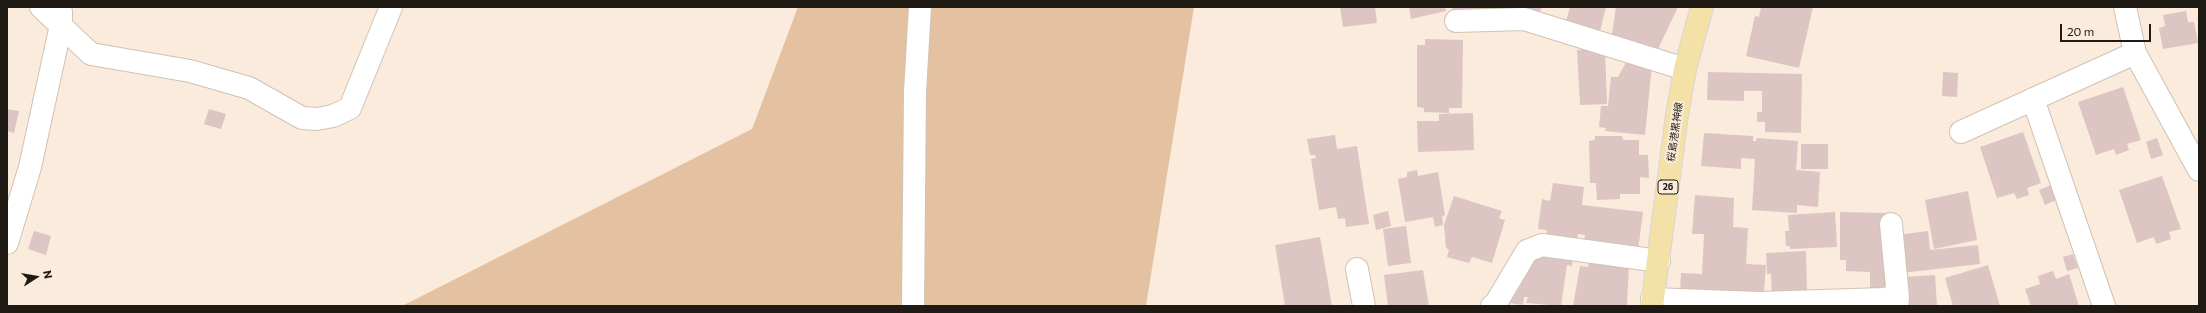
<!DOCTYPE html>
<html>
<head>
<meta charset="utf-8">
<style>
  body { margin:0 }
  #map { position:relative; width:2206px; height:313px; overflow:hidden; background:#faebdc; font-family:Commissioner,sans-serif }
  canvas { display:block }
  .frame { position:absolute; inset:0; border:8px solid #201a15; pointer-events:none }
  .north { position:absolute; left:16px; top:257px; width:40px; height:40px; -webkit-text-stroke:3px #faebdc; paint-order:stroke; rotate:78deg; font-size:11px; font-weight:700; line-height:16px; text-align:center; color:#201a15 }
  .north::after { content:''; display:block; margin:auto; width:14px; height:18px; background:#201a15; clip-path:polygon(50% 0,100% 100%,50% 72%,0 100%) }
  .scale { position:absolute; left:2060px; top:24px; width:91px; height:18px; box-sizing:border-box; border:2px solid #201a15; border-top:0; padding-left:5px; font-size:12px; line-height:14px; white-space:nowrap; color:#201a15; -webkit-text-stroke:3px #faebdc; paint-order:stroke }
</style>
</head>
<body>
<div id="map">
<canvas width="2206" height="313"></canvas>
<div class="frame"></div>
<div class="north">N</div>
<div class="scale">20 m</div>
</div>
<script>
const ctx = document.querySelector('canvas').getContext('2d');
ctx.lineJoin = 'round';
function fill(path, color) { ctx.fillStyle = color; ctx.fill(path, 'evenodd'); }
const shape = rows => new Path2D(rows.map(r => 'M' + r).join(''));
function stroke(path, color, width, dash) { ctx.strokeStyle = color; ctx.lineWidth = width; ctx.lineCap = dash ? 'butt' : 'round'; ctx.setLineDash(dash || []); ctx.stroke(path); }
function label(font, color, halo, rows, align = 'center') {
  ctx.font = font + ' Commissioner,"Noto Sans JP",sans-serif'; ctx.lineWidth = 4; ctx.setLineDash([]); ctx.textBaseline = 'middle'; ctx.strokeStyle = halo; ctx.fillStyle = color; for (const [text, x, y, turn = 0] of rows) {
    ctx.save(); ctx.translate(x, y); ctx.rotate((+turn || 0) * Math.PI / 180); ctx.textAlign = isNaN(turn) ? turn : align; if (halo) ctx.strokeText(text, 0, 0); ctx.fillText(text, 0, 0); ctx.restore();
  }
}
fill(shape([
  [798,7,1194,7,1146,306,402,306,752,129]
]), '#e4c2a1');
fill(shape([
  [1340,7,1375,7,1377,23,1343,27],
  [1409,7,1445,7,1446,11,1411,19],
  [1452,7,1489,7,1489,10,1453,12],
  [1497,7,1523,7,1521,14],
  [1525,7,1542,7,1540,12],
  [1570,7,1606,7,1599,35,1578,30,1579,24,1566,21],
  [1616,7,1678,7,1656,53,1611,40],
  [1761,7,1813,7,1799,68,1746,56,1755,16,1759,17],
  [2186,11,2188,22,2194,22,2198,43,2163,49,2159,28,2165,26,2163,15],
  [1425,39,1463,40,1462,108,1449,108,1449,113,1424,112,1424,108,1417,107,1417,45,1425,45],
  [1605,49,1607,104,1580,105,1577,50],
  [1628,59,1652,65,1645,135,1605,131,1606,128,1599,127,1601,106,1608,106,1611,77,1618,77],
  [1708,72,1802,74,1801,133,1765,132,1765,122,1757,122,1757,112,1762,112,1762,91,1744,91,1744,101,1707,100],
  [1943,72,1958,73,1957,97,1942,96],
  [2123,87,2141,140,2127,144,2129,150,2116,155,2114,149,2096,155,2078,102],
  [7,109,19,111,14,133,7,131],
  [209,109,226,114,221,129,204,124],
  [1473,113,1474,150,1418,152,1417,121,1439,121,1439,114],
  [2023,132,2041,183,2027,188,2029,195,2017,199,2014,193,1997,198,1980,147],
  [1704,133,1753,136,1753,141,1756,141,1757,138,1798,141,1796,170,1820,172,1818,207,1797,205,1797,213,1752,210,1755,159,1741,158,1741,169,1701,166],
  [1335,135,1337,149,1357,146,1369,224,1346,227,1345,218,1338,219,1336,207,1319,210,1311,159,1316,158,1315,155,1310,155,1307,139],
  [1595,136,1622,136,1623,140,1639,140,1639,155,1648,155,1649,178,1640,177,1640,194,1620,194,1620,199,1597,200,1596,183,1590,183,1589,141,1595,140],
  [2157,138,2163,155,2151,159,2146,142],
  [1801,144,1828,144,1828,169,1801,169],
  [1417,170,1418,176,1438,172,1445,215,1442,216,1443,225,1435,227,1433,217,1405,222,1398,179,1407,177,1407,172],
  [2162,176,2181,229,2169,232,2171,239,2156,244,2154,237,2137,243,2119,190],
  [1553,183,1584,187,1582,205,1643,212,1638,251,1584,244,1585,235,1578,234,1577,242,1546,238,1547,230,1538,229,1542,199,1550,201],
  [2051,185,2056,200,2045,205,2039,190],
  [1968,191,1977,240,1934,249,1925,200],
  [1695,195,1734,198,1733,227,1748,228,1746,264,1766,265,1764,293,1680,293,1681,273,1702,274,1704,234,1692,234],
  [1454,196,1502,211,1499,218,1505,220,1492,263,1472,257,1469,263,1447,257,1449,250,1446,248,1444,225],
  [1388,211,1391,226,1376,230,1373,215],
  [1835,212,1837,247,1790,249,1790,246,1786,246,1785,231,1789,231,1788,215],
  [1840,212,1886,213,1886,264,1888,294,1870,293,1870,272,1846,271,1846,260,1840,260],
  [1406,226,1411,263,1388,266,1383,229],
  [34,231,51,236,46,255,28,249],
  [1928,231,1930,250,1978,245,1980,264,1901,273,1897,235],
  [1320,237,1332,306,1285,306,1275,245],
  [1806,251,1807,294,1772,296,1771,274,1767,274,1766,253],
  [1533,252,1573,255,1572,266,1567,265,1561,306,1526,303,1528,297,1524,297,1523,305,1502,302],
  [2073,254,2078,268,2067,271,2063,257],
  [1590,255,1629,262,1627,306,1573,306,1580,266,1588,267],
  [1988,265,2000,306,1953,306,1945,278],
  [1423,270,1429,306,1388,306,1384,275],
  [2053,271,2056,279,2069,274,2079,306,2031,306,2025,289,2040,284,2038,276],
  [1935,275,1937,306,1905,306,1903,277]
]), '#dcc5c3');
const street = shape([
  [41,7,91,54,190,71,249,88,302,118,317,119,333,116,350,108,391,7],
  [2125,7,2135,53,2199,170],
  [1456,21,1524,19,1685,69],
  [2033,99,2104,306],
  [1961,132,2135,53],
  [1891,224,1898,297],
  [7,243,30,167,61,25,61,12],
  [1357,269,1364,306],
  [1652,299,1760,303,1883,299,1898,297,1897,306],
  [913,306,915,92,920,7],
  [1492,306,1496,303,1527,251,1542,245,1659,261]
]);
const primary = shape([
  [1652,306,1677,115,1685,69,1702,7]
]);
stroke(street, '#d1c2b3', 24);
stroke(primary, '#d7d6d5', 24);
stroke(street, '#fff', 22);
stroke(primary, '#f4e1a7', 22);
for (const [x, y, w] of [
  [1668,187,20]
]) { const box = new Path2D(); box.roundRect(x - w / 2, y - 7, w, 14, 3); ctx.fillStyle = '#faebdc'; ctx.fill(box); stroke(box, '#201a15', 1); }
label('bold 9px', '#201a15', null, [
  ["26",1668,187]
]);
label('10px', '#201a15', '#faebdc', [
  ["桜島港黒神線",1675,132,-82]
]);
</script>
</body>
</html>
